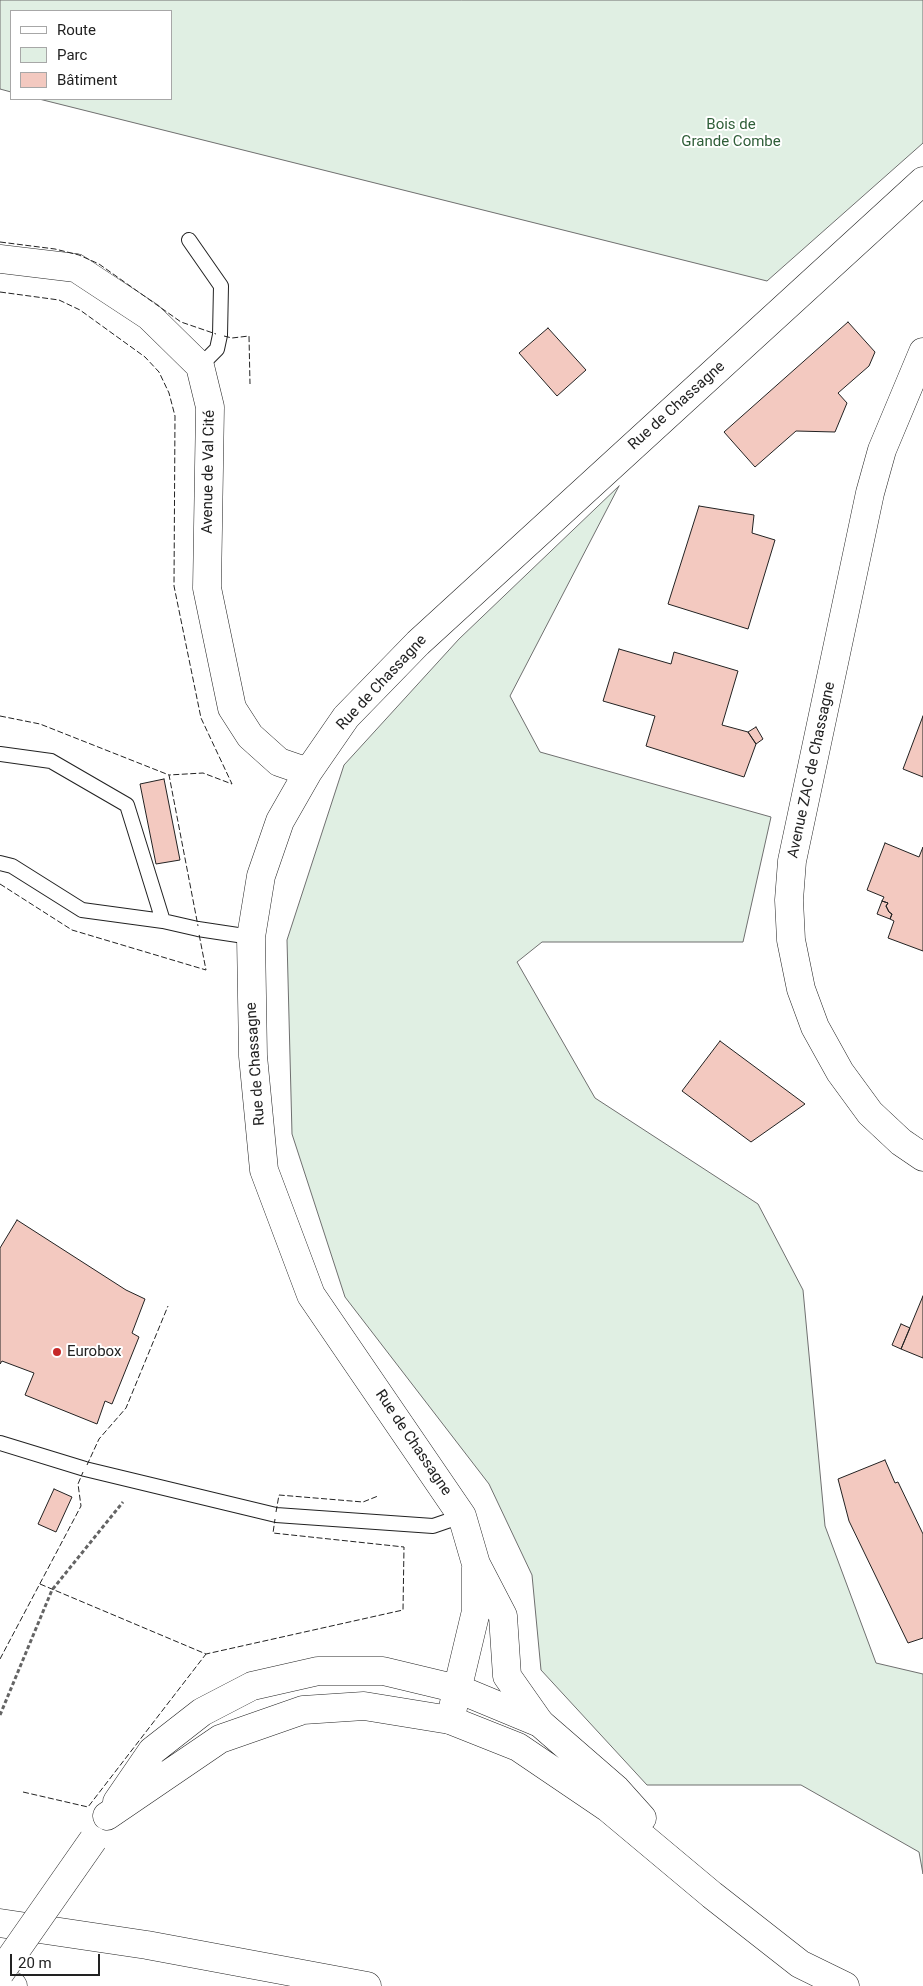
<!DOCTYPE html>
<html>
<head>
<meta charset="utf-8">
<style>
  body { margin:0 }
  #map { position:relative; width:923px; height:1986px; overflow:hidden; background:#fff; font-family:Roboto,sans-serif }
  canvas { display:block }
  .legend { position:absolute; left:10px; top:10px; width:162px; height:90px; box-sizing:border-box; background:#fff; border:1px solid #a7a7a7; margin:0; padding:6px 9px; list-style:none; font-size:15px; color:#222 }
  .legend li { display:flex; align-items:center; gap:10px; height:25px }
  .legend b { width:25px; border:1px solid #a7a7a7 }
  .scale { position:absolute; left:10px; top:1954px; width:90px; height:22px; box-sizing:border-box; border:2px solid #222; border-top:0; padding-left:6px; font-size:15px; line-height:18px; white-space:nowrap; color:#222; -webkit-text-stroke:4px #fff; paint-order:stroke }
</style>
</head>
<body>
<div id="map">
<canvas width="923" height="1986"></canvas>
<ul class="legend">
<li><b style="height:6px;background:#fff"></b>Route</li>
<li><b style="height:14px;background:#e0efe3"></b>Parc</li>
<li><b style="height:14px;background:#f3c9c0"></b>Bâtiment</li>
</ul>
<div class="scale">20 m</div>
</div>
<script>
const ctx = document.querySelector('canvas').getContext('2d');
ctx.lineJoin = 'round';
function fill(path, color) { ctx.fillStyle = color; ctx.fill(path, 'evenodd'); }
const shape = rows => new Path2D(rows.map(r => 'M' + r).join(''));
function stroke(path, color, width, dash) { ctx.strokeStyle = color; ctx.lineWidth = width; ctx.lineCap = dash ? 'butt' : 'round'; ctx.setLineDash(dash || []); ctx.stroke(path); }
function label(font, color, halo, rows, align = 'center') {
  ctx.font = font + ' Roboto,sans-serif'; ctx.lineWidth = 4; ctx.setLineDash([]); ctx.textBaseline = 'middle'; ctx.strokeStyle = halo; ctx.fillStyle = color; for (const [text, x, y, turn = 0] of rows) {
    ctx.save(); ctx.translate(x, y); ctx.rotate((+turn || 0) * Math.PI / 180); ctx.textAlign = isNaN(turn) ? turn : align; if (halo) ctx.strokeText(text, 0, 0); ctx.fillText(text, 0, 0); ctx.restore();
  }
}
const green = shape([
  [0,0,923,0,923,143,767,281,39,99,171,99,171,11,11,11,11,92,0,89,0,0],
  [619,486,510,696,540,752,771,817,743,942,542,942,517,962,595,1098,758,1204,803,1290,825,1526,876,1663,923,1674,923,1874,919,1852,801,1785,647,1785,541,1670,532,1575,489,1484,345,1297,292,1134,287,940,344,765,459,639,619,486]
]);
fill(green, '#e0efe3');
stroke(green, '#6f6f6f', 1);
const building = shape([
  [848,322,875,352,869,366,838,393,847,403,835,432,796,431,755,467,724,432,848,322],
  [548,328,586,370,557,396,519,353,548,328],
  [699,506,754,515,752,533,775,540,748,629,668,604,699,506],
  [619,649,671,664,674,652,738,671,722,725,748,732,756,744,744,777,646,746,655,716,603,701,619,649],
  [923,716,923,777,903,769,923,716],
  [756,727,763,739,756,744,748,732,756,727],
  [164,779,180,860,156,864,140,784,164,779],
  [885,843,919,857,923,847,923,951,888,938,894,921,890,919,892,914,889,912,886,906,888,903,882,901,884,897,867,890,885,843],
  [882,901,888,903,886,906,889,912,892,914,890,919,877,914,882,901],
  [720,1041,805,1104,751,1142,682,1091,720,1041],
  [17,1220,126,1290,145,1299,132,1333,139,1337,112,1404,105,1401,97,1424,25,1395,34,1373,2,1361,0,1364,0,1248,17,1220],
  [923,1296,923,1358,901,1349,923,1296],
  [901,1324,910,1328,901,1349,892,1345,901,1324],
  [885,1460,895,1483,898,1482,923,1534,923,1638,908,1643,849,1521,838,1479,885,1460],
  [54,1489,72,1497,56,1532,38,1524,54,1489]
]);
fill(building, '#f3c9c0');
stroke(building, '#222', 1);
const lane = shape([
  [189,240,221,286,220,335,217,349,200,366],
  [0,754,51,761,127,805,163,921],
  [0,863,12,866,82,910,163,921,198,929,251,937],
  [0,1443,85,1469,276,1515,433,1526,462,1516]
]);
const street = shape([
  [0,259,76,268,149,316,200,366,210,407,207,588,232,708,250,736,279,762,308,772],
  [923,352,882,450,870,493,792,861,789,900,791,940,801,989,815,1027,840,1072,870,1113,901,1142,923,1157],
  [450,1720,476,1611,476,1568],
  [540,1723,507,1676,503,1616,476,1564,462,1516,311,1295,264,1170,253,1056,251,937,261,876,280,821,308,772,346,717,418,643,923,181]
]);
const secondary = shape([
  [117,1802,152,1751,202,1712,252,1686,318,1671,383,1671,458,1689,540,1723,616,1789,642,1818],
  [107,1816,220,1739,303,1710,364,1706,450,1720,518,1747,608,1808,712,1895,800,1964,845,1986]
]);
const highway = shape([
  [0,1923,147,1945,367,1986],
  [0,1984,13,1986]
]);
stroke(lane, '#222', 16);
stroke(street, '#222', 29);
stroke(secondary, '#222', 29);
stroke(highway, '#222', 29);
stroke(shape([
  [0,1715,52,1590,123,1502]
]), '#646464', 3, [4, 2.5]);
stroke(lane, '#fff', 14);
stroke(street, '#fff', 28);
stroke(secondary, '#fff', 28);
stroke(highway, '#fff', 28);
const secondaryBridge = shape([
  [0,1973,93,1840]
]);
stroke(secondaryBridge, '#222', 29, []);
stroke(secondaryBridge, '#fff', 28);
stroke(shape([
  [0,242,55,249,79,255,99,264,181,322,216,334],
  [0,292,59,300,80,310,145,357,159,372,169,393,175,416,174,586,201,718,232,784,203,773,169,775],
  [224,336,232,338,249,336,250,384],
  [0,716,40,724,169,775,198,926],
  [0,884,72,930,206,970,199,934],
  [87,1465,99,1439,126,1408,168,1306],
  [276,1512,279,1495,363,1502,378,1496],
  [40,1584,206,1654,403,1610,404,1547,273,1533,275,1519],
  [0,1659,81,1506,78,1484,83,1472],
  [23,1792,88,1807,206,1654]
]), '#222', 1, [6, 2.5]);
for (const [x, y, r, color] of [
  [57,1352,5,"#c62828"]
]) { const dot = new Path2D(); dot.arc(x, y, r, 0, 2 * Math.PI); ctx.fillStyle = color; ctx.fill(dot); stroke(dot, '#fff', 2); }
label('15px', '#2f5e38', '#fff', [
  ["Bois de",731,125],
  ["Grande Combe",731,142]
]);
label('15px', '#222', '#fff', [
  ["Rue de Chassagne",677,406,-42],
  ["Avenue de Val Cité",209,472,-89],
  ["Rue de Chassagne",382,683,-47],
  ["Avenue ZAC de Chassagne",812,770,-78],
  ["Rue de Chassagne",256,1064,-94],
  ["Rue de Chassagne",413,1443,56]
]);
label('15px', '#222', '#fff', [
  ["Eurobox",67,1352]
], 'left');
</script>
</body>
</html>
